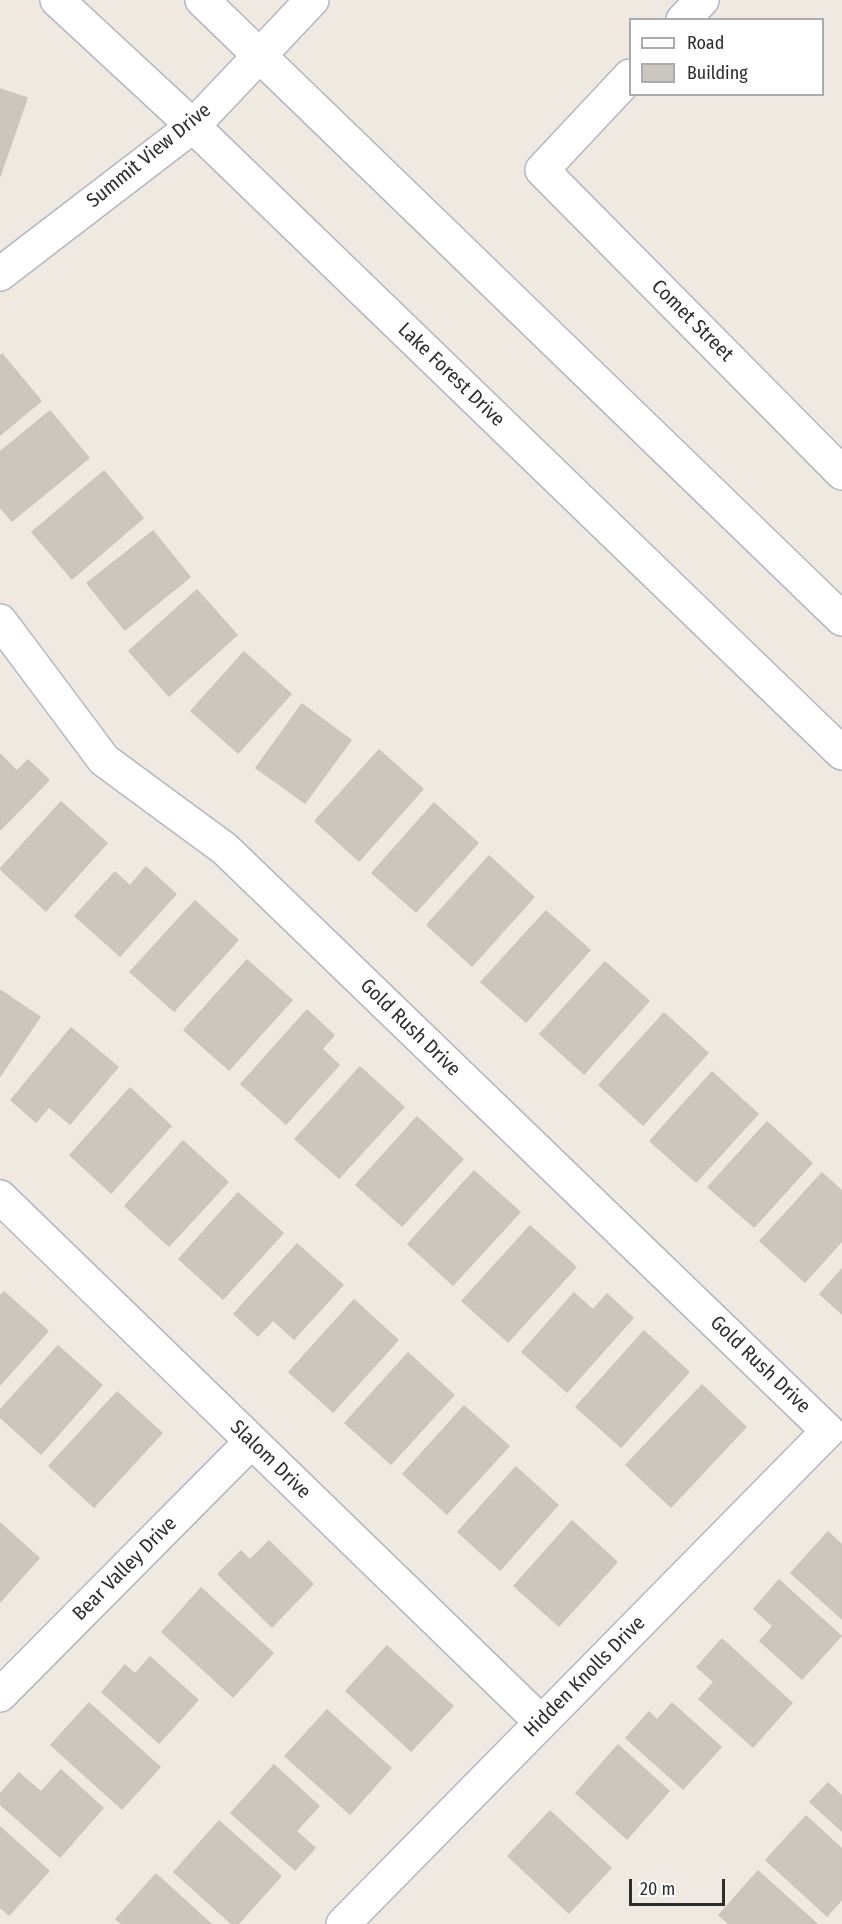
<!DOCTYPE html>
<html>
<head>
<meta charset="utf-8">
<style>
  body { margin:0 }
  #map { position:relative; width:842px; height:1924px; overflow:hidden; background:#efe9e1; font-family:"Fira Sans Condensed",sans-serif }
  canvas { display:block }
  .legend { position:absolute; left:629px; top:18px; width:195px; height:78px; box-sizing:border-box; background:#fff; border:2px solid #ababab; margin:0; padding:8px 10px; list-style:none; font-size:18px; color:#2e2e2e }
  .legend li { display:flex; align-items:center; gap:12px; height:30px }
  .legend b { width:30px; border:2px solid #ababab }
  .scale { position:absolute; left:629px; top:1879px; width:96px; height:27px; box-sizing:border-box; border:3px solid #2e2e2e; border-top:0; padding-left:8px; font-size:18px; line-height:21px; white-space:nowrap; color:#2e2e2e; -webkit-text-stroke:4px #fff; paint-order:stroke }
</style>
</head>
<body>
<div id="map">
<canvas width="842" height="1924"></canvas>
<ul class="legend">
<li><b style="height:8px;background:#fff"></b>Road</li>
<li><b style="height:16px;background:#cbc7bf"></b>Building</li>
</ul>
<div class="scale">20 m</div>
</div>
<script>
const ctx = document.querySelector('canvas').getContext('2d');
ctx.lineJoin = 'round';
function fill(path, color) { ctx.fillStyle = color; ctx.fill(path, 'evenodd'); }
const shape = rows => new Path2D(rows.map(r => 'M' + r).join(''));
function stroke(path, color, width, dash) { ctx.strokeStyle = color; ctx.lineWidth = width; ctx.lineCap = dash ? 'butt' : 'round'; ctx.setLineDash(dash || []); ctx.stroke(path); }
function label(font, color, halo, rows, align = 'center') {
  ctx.font = font + ' "Fira Sans Condensed",sans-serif'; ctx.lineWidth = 4.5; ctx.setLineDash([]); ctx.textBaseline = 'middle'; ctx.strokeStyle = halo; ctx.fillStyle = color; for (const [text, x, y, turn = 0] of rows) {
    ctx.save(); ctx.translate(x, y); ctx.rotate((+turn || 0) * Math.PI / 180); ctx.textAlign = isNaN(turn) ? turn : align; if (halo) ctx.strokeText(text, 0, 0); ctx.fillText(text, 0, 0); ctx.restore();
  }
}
const building = shape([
  [0,89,27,98,0,176,0,89],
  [2,354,41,401,0,435,0,356,2,354],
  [50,411,89,458,12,521,0,507,0,452,50,411],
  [104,471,143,518,72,579,32,532,104,471],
  [153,531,190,577,125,630,87,583,153,531],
  [197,590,237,635,169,696,129,651,197,590],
  [244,652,291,694,238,753,191,711,244,652],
  [302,704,351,740,305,803,256,768,302,704],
  [379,750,423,789,359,861,315,821,379,750],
  [0,754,17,771,28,760,49,780,0,830,0,754],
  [61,802,107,843,46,911,0,869,61,802],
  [434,803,478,843,416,912,372,873,434,803],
  [489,856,534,897,472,966,427,925,489,856],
  [146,867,176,894,120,956,75,916,115,872,130,886,146,867],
  [195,901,238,940,174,1011,130,972,195,901],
  [546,911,590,950,526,1022,481,982,546,911],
  [247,960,292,1000,229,1070,184,1030,247,960],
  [605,962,649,1001,584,1074,540,1034,605,962],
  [0,990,40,1017,0,1076,0,990],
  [307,1010,334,1035,322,1049,339,1065,286,1124,241,1084,307,1010],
  [664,1013,708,1053,643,1125,599,1085,664,1013],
  [71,1028,118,1067,70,1124,49,1107,36,1122,11,1100,71,1028],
  [360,1067,404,1107,339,1178,295,1139,360,1067],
  [712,1072,758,1114,696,1182,650,1141,712,1072],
  [130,1088,171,1126,111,1193,70,1155,130,1088],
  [417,1117,463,1159,402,1226,356,1185,417,1117],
  [767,1122,812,1163,754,1227,708,1187,767,1122],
  [183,1141,228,1182,169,1246,125,1206,183,1141],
  [474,1171,520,1212,453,1285,408,1244,474,1171],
  [822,1173,842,1191,842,1241,805,1282,760,1241,822,1173],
  [238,1193,283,1233,223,1299,179,1259,238,1193],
  [530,1226,576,1267,508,1342,462,1301,530,1226],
  [297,1244,343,1285,294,1339,273,1320,258,1336,234,1314,297,1244],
  [842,1269,842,1314,820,1294,842,1269],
  [4,1292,48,1331,0,1385,0,1296,4,1292],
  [574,1293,593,1310,607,1294,633,1318,567,1392,522,1352,574,1293],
  [354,1300,398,1340,333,1412,289,1372,354,1300],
  [644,1331,689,1372,621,1447,576,1407,644,1331],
  [58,1346,102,1385,41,1454,0,1417,0,1410,58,1346],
  [408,1353,454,1395,391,1464,345,1423,408,1353],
  [702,1385,746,1427,671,1507,626,1465,702,1385],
  [117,1392,162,1433,94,1507,49,1466,117,1392],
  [464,1406,509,1446,447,1514,403,1474,464,1406],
  [516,1467,558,1505,500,1570,458,1532,516,1467],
  [572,1521,617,1562,559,1626,514,1586,572,1521],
  [0,1523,39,1558,0,1602,0,1523],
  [828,1532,842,1545,842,1619,791,1573,828,1532],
  [269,1541,313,1584,272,1627,218,1574,241,1551,250,1560,269,1541],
  [779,1580,841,1636,802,1679,760,1641,773,1626,754,1609,779,1580],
  [201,1588,273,1653,233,1697,162,1632,201,1588],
  [722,1639,792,1703,753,1747,699,1699,714,1682,697,1667,722,1639],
  [387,1646,453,1706,411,1751,346,1691,387,1646],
  [150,1657,198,1700,159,1743,102,1692,125,1665,135,1674,150,1657],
  [89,1703,160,1767,122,1809,51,1745,89,1703],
  [672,1703,721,1747,683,1789,626,1738,649,1712,657,1720,672,1703],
  [327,1710,391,1768,350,1814,285,1756,327,1710],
  [618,1745,669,1791,627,1839,576,1793,618,1745],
  [274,1765,319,1806,296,1831,315,1848,295,1870,231,1813,274,1765],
  [61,1770,103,1808,60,1857,0,1804,0,1794,19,1773,41,1792,61,1770],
  [828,1783,842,1796,842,1831,810,1802,828,1783],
  [550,1811,611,1868,569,1913,508,1856,550,1811],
  [806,1816,842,1849,842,1899,827,1916,766,1860,806,1816],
  [219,1821,281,1876,238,1924,232,1924,174,1872,219,1821],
  [0,1827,49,1871,9,1915,0,1907,0,1827],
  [758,1871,817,1924,729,1924,719,1915,758,1871],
  [156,1874,211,1924,122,1924,116,1919,156,1874]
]);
fill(building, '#cbc7bf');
stroke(building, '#cbc5ba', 1.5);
const street = shape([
  [683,20,702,0],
  [630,76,542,170,842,473],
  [0,274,193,126,312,0],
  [0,621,104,760,225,849,828,1431,343,1924],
  [0,1197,541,1722],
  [0,1695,251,1442]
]);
const secondary = shape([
  [57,0,193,126,842,753],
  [202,0,842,619]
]);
stroke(street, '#b4b7c1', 36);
stroke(secondary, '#b4b7c1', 36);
stroke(street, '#fff', 33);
stroke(secondary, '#fff', 33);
label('20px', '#2e2e2e', '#fff', [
  ["Summit View Drive",149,156,-39],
  ["Comet Street",692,321,45],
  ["Lake Forest Drive",451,375,44],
  ["Gold Rush Drive",410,1028,44],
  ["Gold Rush Drive",760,1365,44],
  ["Slalom Drive",270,1460,44],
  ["Bear Valley Drive",125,1569,-45],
  ["Hidden Knolls Drive",585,1677,-45]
]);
</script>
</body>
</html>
